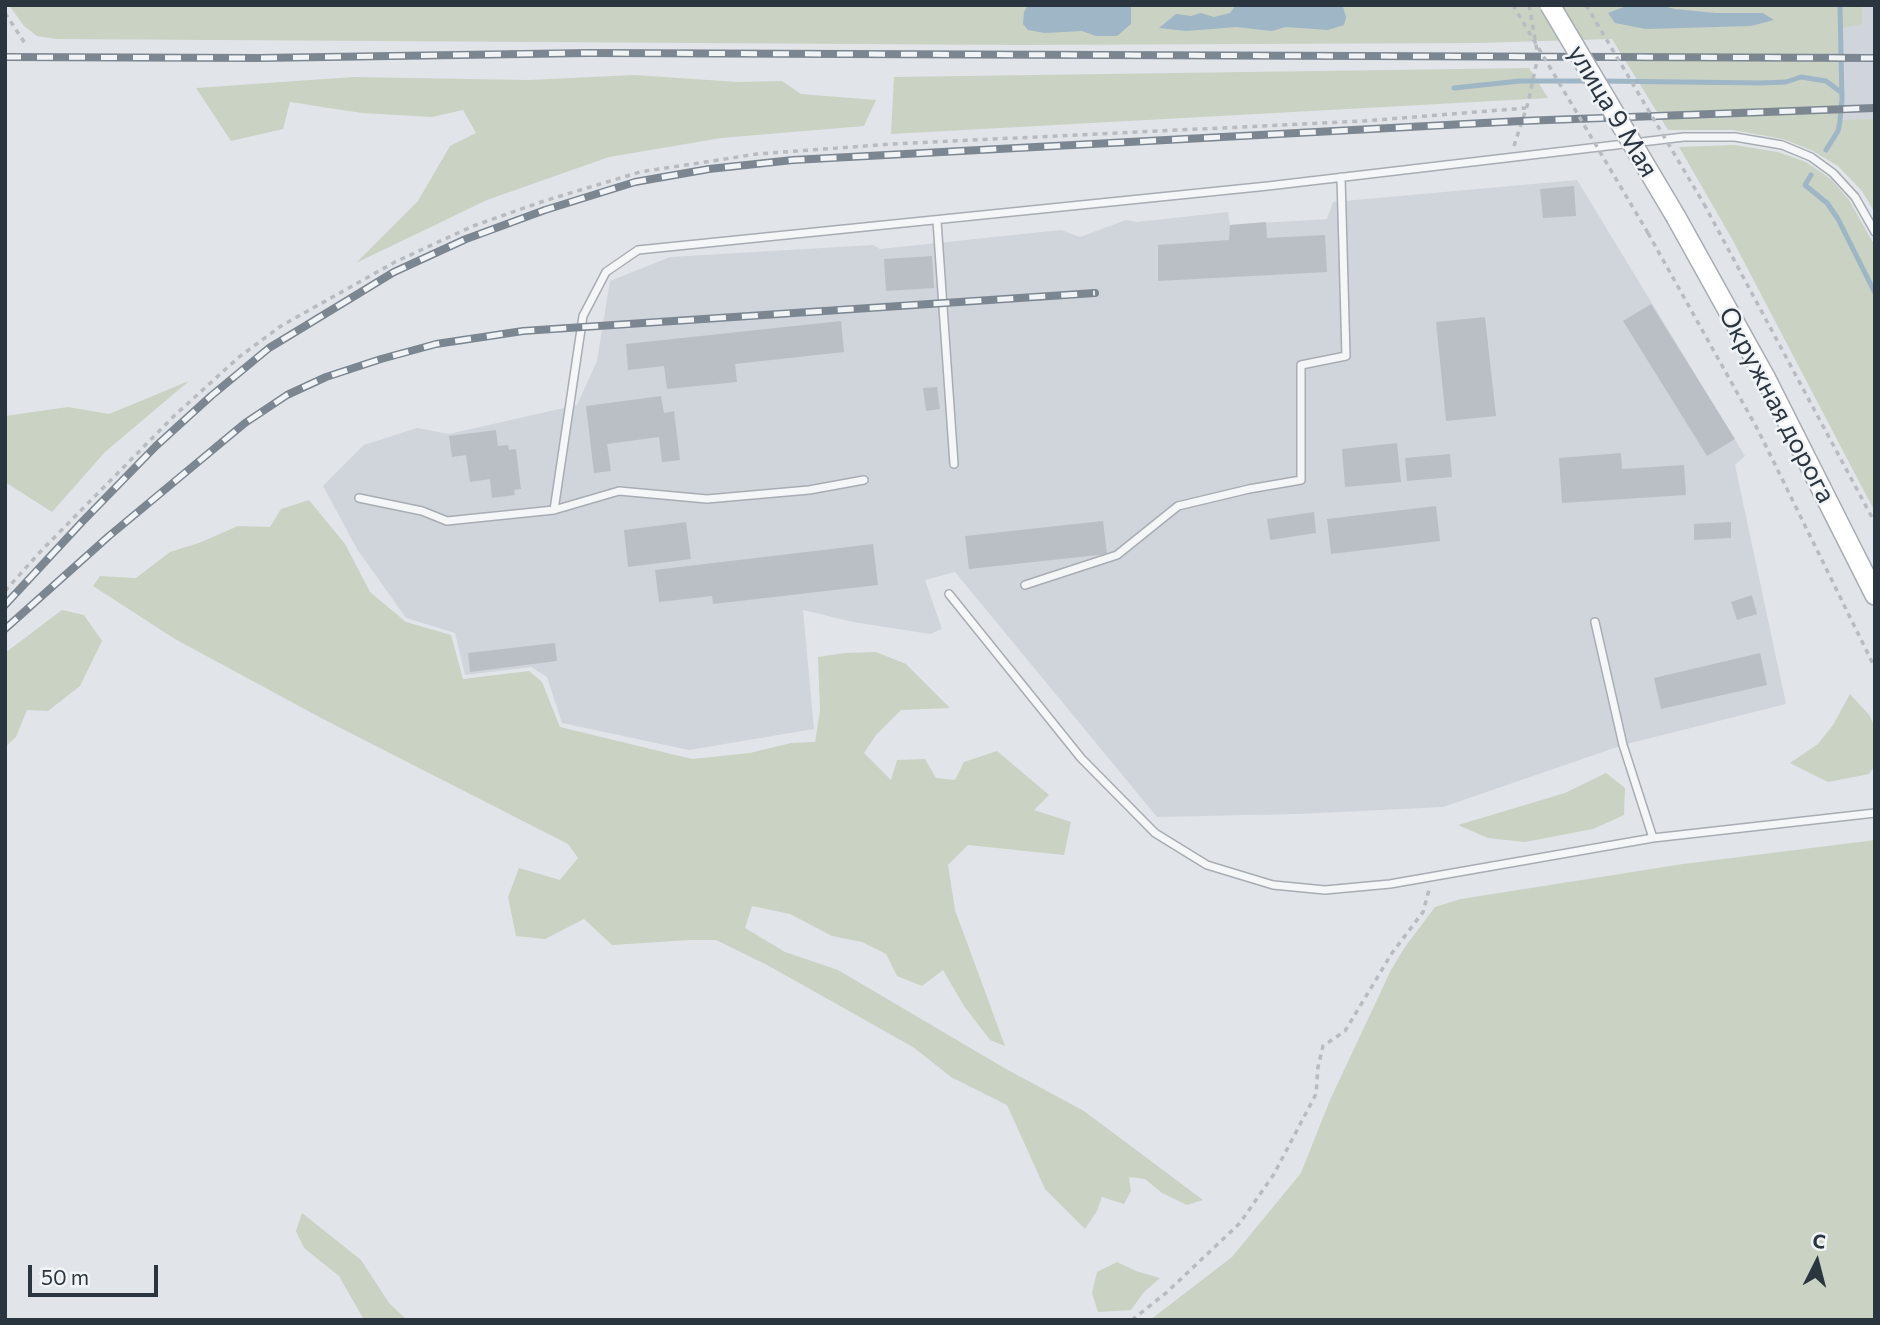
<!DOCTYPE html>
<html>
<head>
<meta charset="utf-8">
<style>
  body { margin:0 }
  #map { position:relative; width:1880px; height:1325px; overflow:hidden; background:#e1e5e9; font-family:Commissioner,sans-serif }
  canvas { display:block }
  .frame { position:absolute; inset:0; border:7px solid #2b353f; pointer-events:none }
  .north { position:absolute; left:1782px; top:1227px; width:70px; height:70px; -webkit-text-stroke:5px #f1f4f6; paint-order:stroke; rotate:6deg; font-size:19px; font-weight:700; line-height:28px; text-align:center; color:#2b353f }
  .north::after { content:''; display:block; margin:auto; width:24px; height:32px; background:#2b353f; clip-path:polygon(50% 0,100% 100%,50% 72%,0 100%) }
  .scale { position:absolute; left:28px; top:1265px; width:130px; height:32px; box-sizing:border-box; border:4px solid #2b353f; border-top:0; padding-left:9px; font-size:21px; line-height:24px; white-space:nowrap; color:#2b353f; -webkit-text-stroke:5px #f1f4f6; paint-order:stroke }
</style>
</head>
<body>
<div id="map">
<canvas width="1880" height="1325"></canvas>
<div class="frame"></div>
<div class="north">С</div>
<div class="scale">50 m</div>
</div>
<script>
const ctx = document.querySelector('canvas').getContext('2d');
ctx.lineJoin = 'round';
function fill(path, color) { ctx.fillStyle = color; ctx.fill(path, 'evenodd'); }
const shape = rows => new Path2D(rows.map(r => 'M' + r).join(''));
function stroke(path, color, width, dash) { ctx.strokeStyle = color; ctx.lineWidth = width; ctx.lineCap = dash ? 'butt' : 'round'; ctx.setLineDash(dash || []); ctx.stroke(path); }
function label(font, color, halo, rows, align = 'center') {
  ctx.font = font + ' Commissioner,sans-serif'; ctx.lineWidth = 5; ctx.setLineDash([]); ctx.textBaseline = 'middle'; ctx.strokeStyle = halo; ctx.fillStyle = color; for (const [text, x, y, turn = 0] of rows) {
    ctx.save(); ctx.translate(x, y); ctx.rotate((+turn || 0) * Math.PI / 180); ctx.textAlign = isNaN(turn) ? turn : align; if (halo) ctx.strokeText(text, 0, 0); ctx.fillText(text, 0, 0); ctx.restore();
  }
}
fill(shape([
  [1862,5,1875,5,1875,119,1840,121,1842,28,1861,13],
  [1577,180,1745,456,1735,465,1786,704,1623,745,1443,807,1299,814,1157,817,955,572,925,580,942,629,930,634,853,622,803,610,814,729,689,750,562,723,547,677,531,667,465,675,455,633,406,618,357,549,323,486,364,445,417,428,449,434,577,405,597,361,610,281,670,257,873,245,880,249,1061,230,1080,237,1126,220,1137,222,1228,212,1230,225,1327,219,1333,202]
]), '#d0d5db');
fill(shape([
  [9,5,1862,5,1862,24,1842,28,1840,120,1875,119,1875,213,1862,191,1838,166,1813,151,1783,139,1733,130,1668,130,1612,39,1479,43,1020,45,56,39,37,36,24,26],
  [1529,68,1548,98,891,134,894,77],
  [635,75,737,82,782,81,801,94,876,100,864,126,721,138,609,157,487,200,356,263,418,201,450,146,476,133,463,110,432,117,362,113,290,102,283,129,231,141,196,88,353,77,529,80],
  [1735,145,1778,152,1806,162,1831,179,1849,200,1875,246,1875,512,1731,237,1679,147],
  [189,381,105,452,52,512,5,482,5,416,68,407,109,414],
  [309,500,345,544,370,592,406,622,451,635,463,679,529,671,542,682,560,727,692,759,750,753,791,743,815,742,820,711,818,657,845,653,876,652,906,664,950,708,901,710,876,735,864,753,891,780,897,760,925,759,936,778,955,780,964,762,997,751,1049,795,1034,810,1071,822,1064,855,968,845,948,865,955,910,1005,1046,990,1040,964,1006,943,970,922,986,897,976,886,954,862,942,832,936,790,914,752,906,745,928,785,952,838,970,1006,1069,1084,1111,1203,1200,1187,1205,1162,1193,1145,1179,1129,1177,1131,1191,1124,1204,1102,1197,1097,1211,1085,1229,1045,1189,1007,1105,951,1077,913,1047,769,966,716,940,689,940,612,945,584,919,545,939,516,936,508,897,519,868,560,880,578,858,568,844,323,719,175,639,93,586,100,576,136,578,170,552,199,543,238,526,270,527,281,509],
  [62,610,84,615,102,641,80,686,48,711,27,710,16,737,5,747,5,653],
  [1850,694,1870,716,1875,728,1875,765,1869,774,1828,782,1790,763,1818,744,1833,725],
  [1606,773,1625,788,1624,815,1593,829,1525,842,1488,838,1458,825,1565,793],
  [1875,840,1875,1320,1150,1320,1232,1257,1301,1173,1330,1100,1391,970,1405,947,1435,907,1461,899,1683,864],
  [302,1213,361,1260,389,1303,407,1320,364,1320,339,1276,304,1248,296,1231],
  [1117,1262,1136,1271,1160,1278,1144,1292,1131,1310,1098,1312,1092,1293,1097,1272]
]), '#c9d2c3');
fill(shape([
  [1028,5,1131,5,1131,24,1117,36,1096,36,1082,31,1045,33,1028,30,1023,24,1024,12],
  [1236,5,1339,5,1343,7,1346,17,1344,25,1328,30,1286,27,1272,31,1236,27,1186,31,1159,28,1176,14,1191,16,1201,13,1214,17,1230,13],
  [1629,5,1658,5,1675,9,1716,13,1763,13,1774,20,1751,26,1646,29,1615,23,1608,13]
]), '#9fb6c6');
stroke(shape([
  [1600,81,1761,83,1786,82,1801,77,1826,81,1842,93],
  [1454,88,1520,81,1590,81],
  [1826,150,1838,131,1840,121,1842,100,1840,5],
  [1811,175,1805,185,1827,203,1838,219,1875,293]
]), '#9fb6c6', 5);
fill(shape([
  [1574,186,1576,216,1543,218,1540,189],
  [1266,222,1267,238,1325,235,1327,272,1158,281,1158,245,1229,240,1230,225],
  [932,256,934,288,886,291,884,259],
  [1651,304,1735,439,1707,456,1623,321],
  [1485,317,1496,416,1446,421,1436,322],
  [841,321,844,352,735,364,737,382,667,389,664,366,628,370,626,344],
  [937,387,940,409,926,411,923,388],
  [661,396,664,413,674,411,680,460,662,462,659,437,607,444,611,471,594,473,586,406],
  [496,430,498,446,508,445,509,450,516,449,521,489,514,490,515,495,492,498,490,479,470,482,466,455,452,457,449,436],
  [1397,443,1401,482,1345,487,1342,449],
  [1621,453,1622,469,1684,465,1686,495,1562,503,1559,458],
  [1450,454,1452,477,1407,481,1405,458],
  [1436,506,1440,541,1331,554,1327,519],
  [1314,512,1316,533,1270,540,1267,519],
  [1103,521,1107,554,969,569,965,536],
  [686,522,691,559,628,567,624,530],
  [1731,522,1731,538,1694,540,1694,524],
  [873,544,878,585,713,604,712,596,659,602,655,570],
  [1752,595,1757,614,1737,620,1731,602],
  [555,643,557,661,470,672,468,653],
  [1760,653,1767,685,1661,709,1654,678]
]), '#b9bfc5');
const lane = shape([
  [937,221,954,464],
  [359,498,422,511,447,521,554,510,583,316,606,272,638,250,1268,186,1684,137,1735,137,1782,145,1811,157,1833,173,1855,197,1875,232],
  [554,510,619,491,707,499,809,490,864,480],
  [1025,585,1117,555,1178,506,1249,489,1301,480,1301,365,1346,356,1341,177],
  [949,594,1081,758,1155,833,1207,865,1273,885,1325,890,1390,884,1653,838,1875,813],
  [1595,622,1623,745,1653,838]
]);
const secondary = shape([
  [1676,217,1765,377,1875,595]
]);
stroke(lane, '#a7adb3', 10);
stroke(secondary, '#a7adb3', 22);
stroke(shape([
  [5,13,26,45],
  [1514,146,1528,103,1538,56,1529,5],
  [1704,204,1875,523],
  [1648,233,1758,430,1875,668],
  [5,591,40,552,174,416,239,357,281,326,395,262,473,226,544,201,640,172,757,154,892,144,1364,121,1526,108],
  [1132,1320,1166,1293,1240,1223,1274,1174,1316,1094,1318,1067,1323,1046,1345,1031,1392,953,1423,912,1429,890]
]), '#b8bcc0', 3.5, [5, 5]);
stroke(lane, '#f4f6f7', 7);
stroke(secondary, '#fff', 19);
const rail = shape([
  [5,57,260,58,589,53,1875,58],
  [5,605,82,522,156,446,211,396,269,348,394,272,466,239,545,210,635,182,709,169,793,160,1521,121,1875,108],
  [5,629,109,536,245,423,287,395,326,377,381,359,436,344,523,331,1095,293]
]);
stroke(rail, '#7c8691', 8);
stroke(rail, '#f1f4f6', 5, [16]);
const secondaryBridge = shape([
  [1550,5,1676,217]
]);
stroke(secondaryBridge, '#a7adb3', 22, []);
stroke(shape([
  [1513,5,1648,233],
  [1586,5,1704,204]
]), '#b8bcc0', 3.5, [5, 5]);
stroke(secondaryBridge, '#fff', 19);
label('26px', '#2b353f', '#f1f4f6', [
  ["улица 9 Мая",1613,111,59],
  ["Окружная дорога",1777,405,62]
]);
</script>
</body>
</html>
